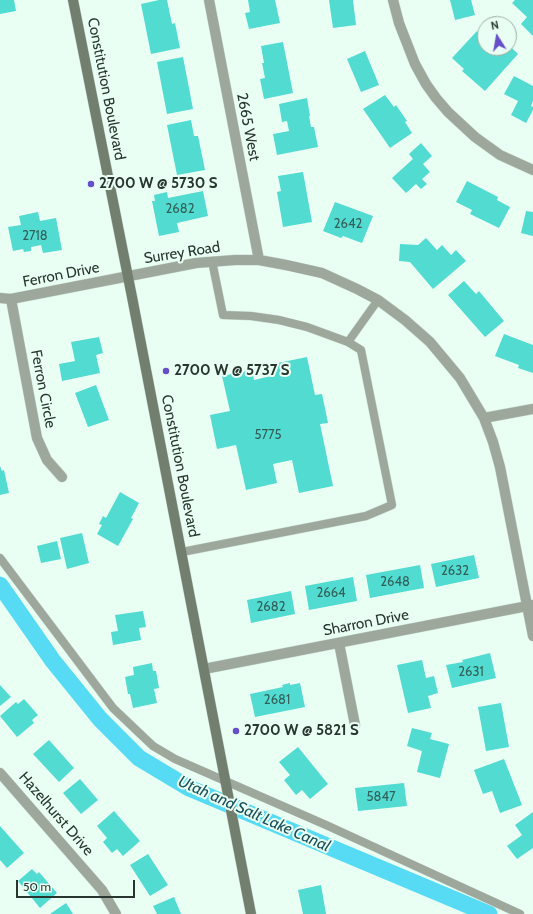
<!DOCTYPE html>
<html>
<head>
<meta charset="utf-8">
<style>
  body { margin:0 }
  #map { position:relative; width:533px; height:914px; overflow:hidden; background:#eafff4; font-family:Cabin,sans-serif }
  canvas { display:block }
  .north { position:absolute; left:477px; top:16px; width:40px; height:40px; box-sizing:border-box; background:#eafff4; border:1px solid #9cafa5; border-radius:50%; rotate:349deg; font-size:11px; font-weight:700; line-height:16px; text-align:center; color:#28362f }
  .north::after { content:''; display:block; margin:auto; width:14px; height:18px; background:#644fc8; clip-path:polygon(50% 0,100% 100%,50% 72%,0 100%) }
  .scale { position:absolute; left:16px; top:880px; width:119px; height:18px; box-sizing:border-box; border:2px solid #28362f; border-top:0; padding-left:5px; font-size:12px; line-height:14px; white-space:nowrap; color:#28362f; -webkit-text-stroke:3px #eafff4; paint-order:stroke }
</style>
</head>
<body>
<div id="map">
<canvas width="533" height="914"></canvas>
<div class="north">N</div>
<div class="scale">50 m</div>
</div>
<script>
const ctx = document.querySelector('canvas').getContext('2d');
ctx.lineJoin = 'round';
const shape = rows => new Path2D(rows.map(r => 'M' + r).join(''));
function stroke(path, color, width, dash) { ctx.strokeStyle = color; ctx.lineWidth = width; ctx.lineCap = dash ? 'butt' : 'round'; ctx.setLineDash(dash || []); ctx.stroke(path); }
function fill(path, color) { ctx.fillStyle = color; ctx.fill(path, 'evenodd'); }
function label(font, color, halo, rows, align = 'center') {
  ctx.font = font + ' Cabin,sans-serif'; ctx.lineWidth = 4; ctx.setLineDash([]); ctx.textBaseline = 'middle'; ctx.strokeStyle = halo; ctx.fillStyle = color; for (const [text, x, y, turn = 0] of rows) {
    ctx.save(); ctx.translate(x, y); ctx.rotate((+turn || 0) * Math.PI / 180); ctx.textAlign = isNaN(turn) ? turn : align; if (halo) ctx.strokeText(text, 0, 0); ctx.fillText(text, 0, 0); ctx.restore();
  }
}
stroke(shape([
  [0,585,53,661,100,719,139,758,189,788,489,914]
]), '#57daf3', 17);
fill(shape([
  [0,0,14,0,16,11,0,14],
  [159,0,167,0,172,24,175,23,180,48,151,54,141,4],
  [248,0,275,0,280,23,249,29,245,13,250,12],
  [329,0,353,0,356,25,333,28],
  [450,0,471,0,475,15,455,20],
  [515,0,533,0,533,36,521,24,527,17,512,3],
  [477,31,485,39,485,48,509,48,509,45,518,54,485,91,462,71,464,69,452,58],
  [283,42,293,93,264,99,260,79,265,78,262,63,264,63,261,46],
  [365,51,379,85,361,92,347,59],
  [183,57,193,109,167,114,157,62],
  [514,76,533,86,533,101,531,106,533,107,533,110,526,123,511,115,518,101,504,94],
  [385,95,394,107,396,105,407,121,405,122,412,133,390,148,363,109],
  [307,98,310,116,309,116,311,127,314,127,318,147,277,155,273,134,289,131,287,121,282,122,279,104],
  [191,120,194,136,198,136,205,170,177,175,167,125],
  [421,143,432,156,423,164,430,172,422,179,427,184,421,189,416,184,406,193,392,178,413,159,409,154],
  [303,172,312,222,283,227,277,192,281,191,278,176],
  [467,181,498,197,497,200,510,207,499,228,470,214,472,210,456,202],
  [203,191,208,216,177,223,179,232,159,236,152,201,155,201,154,195,167,192,168,198],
  [335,202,373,216,362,243,343,236,341,238,323,231],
  [526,211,533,212,533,236,521,233],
  [38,212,40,221,56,218,62,250,43,253,41,245,31,247,31,251,24,252,23,249,13,251,8,227,21,225,19,216],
  [426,238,437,250,442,245,451,255,456,250,466,261,433,289,410,262,399,261,400,244,418,245],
  [464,281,476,294,479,291,504,321,485,337,448,295],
  [504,334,533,345,533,373,518,368,519,365,495,356],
  [99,337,103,353,96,355,100,373,62,381,59,364,75,361,71,342],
  [307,357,315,395,322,394,328,423,320,424,333,486,299,493,292,460,273,464,277,483,246,490,236,445,217,449,210,415,230,411,222,376,252,370,254,380,275,375,273,364],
  [96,385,109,420,88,427,75,393],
  [0,466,2,471,4,470,9,493,0,495],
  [120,492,139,503,131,518,133,519,118,546,97,534,102,525,99,524,103,516,106,518],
  [82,533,89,563,67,569,60,538],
  [57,541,61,559,41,563,37,546],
  [474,555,479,578,436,587,431,564],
  [420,565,424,588,370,598,366,575],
  [353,577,357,601,309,610,305,586],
  [291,591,295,614,251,623,247,600],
  [143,611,146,627,139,628,141,640,113,645,111,632,118,631,115,615],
  [490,653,496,678,452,688,446,665,463,662,462,660],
  [422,660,426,678,434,676,438,693,428,696,431,708,408,713,397,665],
  [152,663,153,671,156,671,159,688,154,689,157,703,133,708,130,694,128,694,125,677,134,675,133,667],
  [290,683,290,685,300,683,305,707,255,717,250,694,283,687,282,685],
  [0,685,11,697,0,706],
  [24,699,38,715,32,720,34,723,17,737,0,716,16,702,18,704],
  [501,703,509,747,486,751,478,707],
  [412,728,432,733,430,739,449,744,440,778,417,772,422,751,407,746],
  [49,740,74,768,59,782,33,754],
  [298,747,328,784,310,799,302,790,296,795,284,780,290,775,279,762],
  [504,759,522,805,500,813,492,791,483,794,474,770],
  [80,779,98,800,81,814,63,793],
  [404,783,407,806,358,811,355,788],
  [114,811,140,841,123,856,117,849,112,853,103,842,107,838,97,826],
  [533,812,533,848,517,859,507,846,522,835,515,825],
  [0,826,24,853,7,868,0,860],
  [148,854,168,885,150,896,130,865],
  [32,869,37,874,39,872,57,893,40,908,18,881],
  [321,885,326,914,303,914,298,890],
  [174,897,181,914,157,914,153,906],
  [66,903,73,914,50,914]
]), '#52dbd1');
const lane = shape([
  [348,342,378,300],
  [182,552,366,516,392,505,361,350,348,342,307,327,279,320,251,316,223,315,212,261],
  [0,558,113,708,153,746,175,759,326,825,520,914]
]);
const street = shape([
  [209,0,259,260],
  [393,0,399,23,415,64,426,84,436,98,448,112,475,137,500,155,533,170],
  [0,298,11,299,196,263,235,260,259,260,286,265,322,273,357,289,378,300,405,320,430,342,460,378,484,418,493,442,500,467,533,636],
  [11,299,37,438,47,460,62,477],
  [484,418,533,409],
  [339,643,355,725],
  [204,669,533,605],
  [0,773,102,890,116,914]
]);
const secondary = shape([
  [73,0,132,297,251,914]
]);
stroke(lane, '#c7dbd1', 9);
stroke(street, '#c7dbd1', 11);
stroke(secondary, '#c7dbd1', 11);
stroke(lane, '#9da79b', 8);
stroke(street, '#9da79b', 10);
stroke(secondary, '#727f6f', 10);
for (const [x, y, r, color] of [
  [91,184,4,"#644fc8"],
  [166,371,4,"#644fc8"],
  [236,731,4,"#644fc8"]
]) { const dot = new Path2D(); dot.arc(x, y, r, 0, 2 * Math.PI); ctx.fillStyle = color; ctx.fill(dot); stroke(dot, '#eafff4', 1.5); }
label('13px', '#325f58', null, [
  ["2682",180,209],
  ["2642",348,224],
  ["2718",35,236],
  ["5775",268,435],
  ["2632",455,571],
  ["2648",395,582],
  ["2664",331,593],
  ["2682",271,607],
  ["2631",471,672],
  ["2681",277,700],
  ["5847",381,797]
]);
label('15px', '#28362f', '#eafff4', [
  ["Constitution Boulevard",106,89,79],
  ["2665 West",248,127,79],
  ["Surrey Road",182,253,-9],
  ["Ferron Drive",61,275,-11],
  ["Ferron Circle",43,389,79],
  ["Constitution Boulevard",180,466,79],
  ["Sharron Drive",366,623,-11],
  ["Hazelhurst Drive",56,814,49]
]);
label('bold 15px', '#28362f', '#eafff4', [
  ["2700 W @ 5730 S",99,184],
  ["2700 W @ 5737 S",174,371],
  ["2700 W @ 5821 S",244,731]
], 'left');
label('italic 16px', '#184f5a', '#eafff4', [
  ["Utah and Salt Lake Canal",254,814,24]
]);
</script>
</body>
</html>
